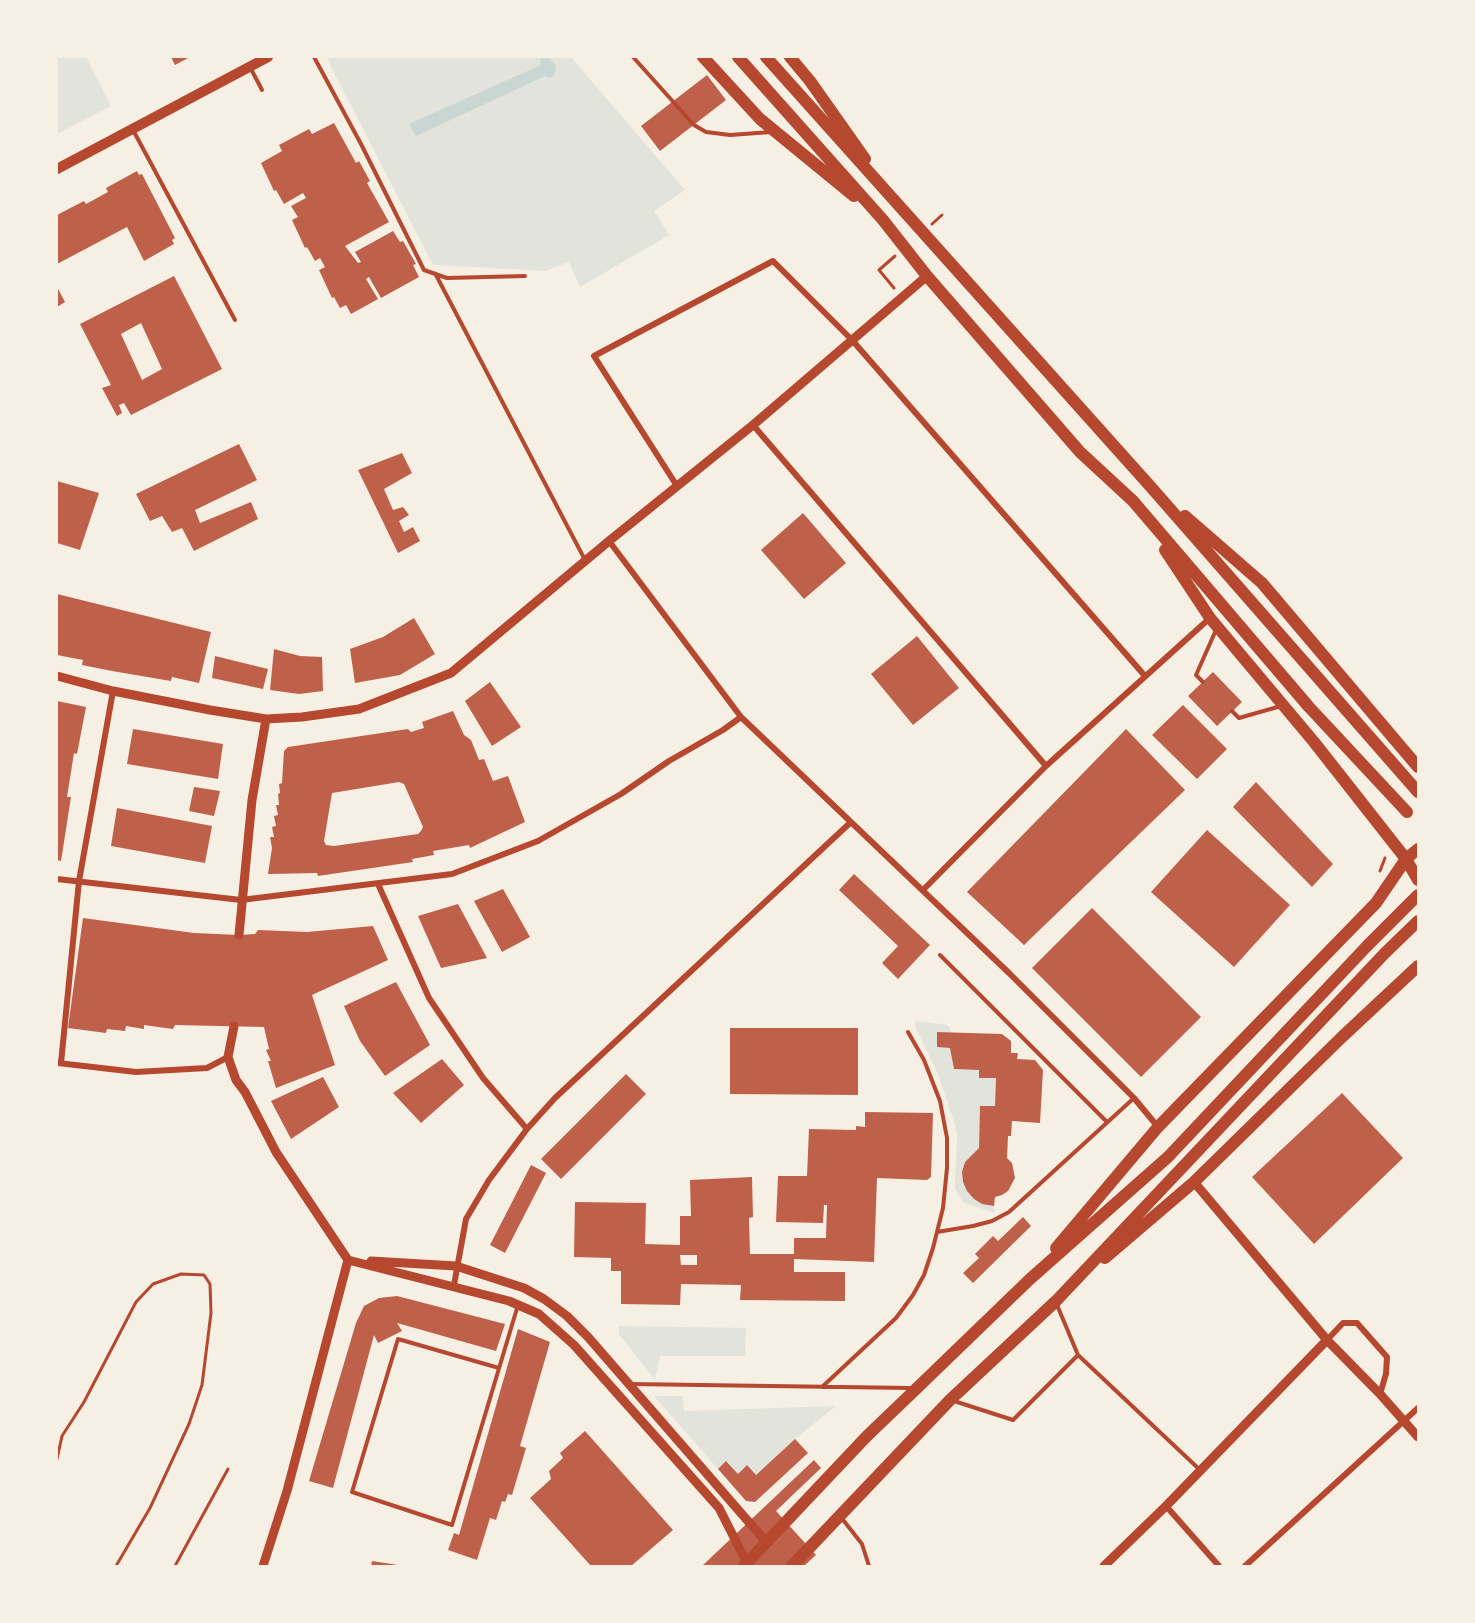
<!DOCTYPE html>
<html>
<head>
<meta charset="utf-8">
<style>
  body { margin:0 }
  #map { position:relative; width:1475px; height:1623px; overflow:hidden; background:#f6efe4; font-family:Quicksand,sans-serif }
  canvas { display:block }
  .frame { position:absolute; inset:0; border:58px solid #f6efe4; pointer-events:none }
</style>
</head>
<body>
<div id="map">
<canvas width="1475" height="1623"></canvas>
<div class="frame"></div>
</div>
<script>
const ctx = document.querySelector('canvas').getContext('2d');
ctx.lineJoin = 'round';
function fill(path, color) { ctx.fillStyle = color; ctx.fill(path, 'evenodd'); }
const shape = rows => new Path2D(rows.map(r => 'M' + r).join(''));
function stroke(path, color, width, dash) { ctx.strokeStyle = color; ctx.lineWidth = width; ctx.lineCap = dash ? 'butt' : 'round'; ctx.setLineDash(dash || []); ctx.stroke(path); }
fill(shape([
  [57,57,86,57,111,106,57,134],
  [328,57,571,57,685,190,654,211,669,235,580,287,569,262,546,271,433,265,327,59],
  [915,1021,948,1025,952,1033,937,1047,950,1048,954,1069,979,1070,979,1078,996,1078,995,1106,980,1106,979,1148,965,1162,962,1172,963,1182,967,1190,974,1199,982,1204,994,1206,994,1213,963,1202,955,1188,957,1136,955,1125,938,1074,915,1026],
  [619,1326,746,1328,745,1356,660,1356,655,1380,619,1334],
  [654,1396,683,1396,684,1411,836,1406,795,1439,756,1475,747,1465,738,1474,727,1461,718,1469]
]), '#e2e4dc');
fill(shape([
  [549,58,556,66,554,76,549,78,545,76,416,136,409,124,541,65,540,59]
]), '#c9d6d2');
fill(shape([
  [171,57,190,57,175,65],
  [707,75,726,100,660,151,641,126],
  [334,123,356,163,359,161,370,181,367,183,389,222,345,246,358,263,361,262,355,252,393,231,400,242,403,241,416,264,413,265,419,277,381,298,369,277,366,279,378,299,351,314,346,305,340,308,334,297,332,298,319,270,325,267,320,258,315,261,307,247,305,248,292,220,298,217,291,206,306,198,303,193,284,204,276,190,274,191,261,163,282,151,279,145,309,129,312,134],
  [137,171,139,175,142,174,175,238,172,240,174,244,144,261,127,227,57,264,57,215,84,201,86,204,108,192,106,188],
  [174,276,222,369,131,415,124,403,119,405,122,413,117,416,102,388,111,385,80,324],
  [141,323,162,369,142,380,121,334],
  [57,287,65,302,57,307],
  [239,444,257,480,195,510,200,523,251,502,258,519,194,551,182,528,172,532,162,516,150,521,136,494],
  [402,453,412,473,384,489,393,510,403,507,409,515,399,521,404,532,413,527,420,541,398,553,358,470],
  [57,481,99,493,80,550,57,543],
  [803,513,846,563,804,599,761,550],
  [57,594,211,632,199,683,172,677,171,681,112,671,82,665,83,660,57,655],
  [414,618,435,654,400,675,355,683,350,649,383,637],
  [917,636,959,688,913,725,871,674],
  [274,649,300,656,322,657,323,691,299,694,270,690],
  [215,656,268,669,263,689,212,678],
  [1213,672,1242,702,1217,726,1188,696],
  [490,682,521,727,492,746,465,701],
  [57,701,86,707,77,754,74,753,67,797,71,797,61,861,57,860],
  [1183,705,1227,749,1197,779,1152,735],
  [453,711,464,735,471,740,479,760,484,759,493,781,508,776,525,822,470,848,469,845,433,851,434,855,412,859,413,862,318,876,317,873,268,874,272,848,270,837,274,837,272,827,276,826,274,816,278,815,276,805,279,805,278,794,280,793,279,784,282,783,284,751,288,747,408,729,411,732,424,728,422,722],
  [399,782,404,784,423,827,421,831,418,834,334,846,326,845,324,841,332,793],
  [133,729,223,744,218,779,127,764],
  [1126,729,1185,790,1024,945,967,892],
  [1256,782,1333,864,1312,887,1233,807],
  [194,787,220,791,214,816,189,811],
  [117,808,212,826,205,863,111,846],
  [1207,830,1290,905,1234,967,1151,892],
  [854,874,930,945,898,979,882,963,898,946,839,890],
  [503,889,530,937,502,952,474,901],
  [458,904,487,958,441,968,418,916],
  [1092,908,1201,1017,1141,1077,1032,968],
  [83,918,194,933,239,935,255,934,258,930,307,932,373,926,388,960,312,995,335,1065,276,1088,268,1061,271,1061,266,1050,269,1049,264,1027,175,1025,173,1029,144,1025,144,1029,126,1026,125,1031,107,1029,106,1033,68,1028],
  [396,982,430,1045,385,1076,360,1041,344,1006],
  [730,1028,858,1028,858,1095,730,1094],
  [937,1032,1002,1034,1011,1041,1011,1053,1018,1053,1017,1059,1035,1060,1043,1070,1040,1123,1012,1121,1011,1136,1008,1136,1007,1158,1012,1163,1015,1178,1008,1191,1002,1195,995,1197,994,1206,982,1204,974,1199,967,1191,963,1182,962,1172,965,1162,979,1148,980,1106,995,1106,996,1078,979,1078,979,1070,954,1069,950,1048,937,1047],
  [442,1059,464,1085,421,1123,393,1093],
  [626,1074,646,1094,561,1179,541,1159],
  [323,1077,339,1107,291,1139,271,1101],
  [1342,1093,1403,1158,1314,1244,1252,1177],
  [865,1112,933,1113,931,1177,927,1180,877,1178,874,1262,794,1259,794,1272,845,1272,845,1301,740,1300,741,1285,681,1284,680,1305,621,1304,621,1271,611,1271,611,1258,574,1257,575,1202,646,1203,645,1244,680,1245,680,1216,691,1216,690,1180,752,1177,753,1217,749,1218,750,1254,794,1254,794,1238,826,1238,827,1205,824,1205,823,1223,776,1222,778,1176,807,1176,809,1129,856,1130,856,1126,865,1127],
  [680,1255,697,1255,697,1265,681,1265],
  [531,1165,546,1173,505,1253,490,1245],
  [1023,1217,1031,1226,973,1283,963,1273,979,1258,975,1254,993,1236,998,1241],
  [397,1296,505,1324,496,1351,397,1323,402,1331,378,1343,374,1335,333,1488,309,1481,356,1323,364,1306,379,1298],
  [518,1329,550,1342,520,1446,526,1448,512,1495,508,1494,505,1502,502,1501,496,1520,490,1518,477,1560,448,1550,454,1533,459,1535],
  [585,1431,673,1530,631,1566,591,1566,530,1498,551,1479,549,1471,563,1458,560,1453],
  [795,1439,808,1453,755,1502,746,1501,718,1469,726,1461,738,1474,747,1465,756,1475],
  [814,1460,821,1468,776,1511,816,1555,804,1566,702,1566],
  [372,1561,398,1565,398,1566,371,1566]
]), '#bf614a');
stroke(shape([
  [932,224,942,215],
  [894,288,879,270,895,256],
  [1380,871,1385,858],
  [57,1459,62,1436,84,1402,136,1302,153,1284,181,1274,204,1275,210,1284,211,1313,202,1385,189,1424,150,1508,116,1566],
  [175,1566,228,1469]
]), '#b5482f', 3);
stroke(shape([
  [314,57,361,144,424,270,447,278,525,276],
  [633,57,694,125,706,132,730,135,771,132],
  [250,67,262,90],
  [133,130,235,320],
  [436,275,585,560],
  [1203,682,1196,675,1216,630],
  [1232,711,1239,718,1281,706],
  [940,955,1107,1122],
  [937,1232,973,1226,992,1221,1009,1212,1134,1098],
  [1078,1355,1199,1469],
  [499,1368,398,1339,352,1492,452,1525,518,1305],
  [630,1384,910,1388],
  [822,1387,896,1318,913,1295,924,1275,933,1248,943,1208,947,1168,947,1138,940,1101,924,1060,908,1032],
  [954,1401,1013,1420,1078,1355,1057,1305],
  [840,1516,862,1544,869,1566]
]), '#b5482f', 4);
stroke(shape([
  [753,425,1046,766],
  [677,486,594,356,773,261,852,340,1145,676],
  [609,541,741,717,1009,973,1134,1098,1158,1127],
  [57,879,241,900,452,874,538,841,621,794,669,761,723,730,741,717],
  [378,884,429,998,483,1078,527,1129],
  [923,890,1046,766,1210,618],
  [58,1063,136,1072,207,1068,228,1057],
  [61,1063,79,881,113,691],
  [454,1285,466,1219,489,1180,527,1129,555,1098,851,822],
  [1327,1340,1343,1323,1357,1323,1387,1357,1386,1374,1380,1394],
  [1166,1506,1219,1566],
  [1245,1566,1418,1408]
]), '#b5482f', 6);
stroke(shape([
  [57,676,113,691,210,710,266,719,302,717,359,709,451,673,609,541,753,425,927,276],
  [239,935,252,800,266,719],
  [234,1026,228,1057,236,1080,245,1092,276,1152,348,1260,509,1301,539,1314,574,1345,719,1508,747,1563],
  [1194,1182,1327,1340,1380,1394,1418,1437],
  [371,1261,456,1266,524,1288,544,1299,567,1316,588,1337,767,1543],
  [263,1566,287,1491,348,1260],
  [1104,1566,1166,1506,1327,1340]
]), '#b5482f', 9);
stroke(shape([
  [57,169,268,57]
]), '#b5482f', 10);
stroke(shape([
  [703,57,760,119,854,196],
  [738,57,883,220,927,276,1080,452,1133,501,1309,707,1407,812],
  [766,57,1150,486,1418,792],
  [790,57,810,81,865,159],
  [1185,516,1262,583,1418,767],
  [1165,550,1210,618,1314,742,1406,859,1418,880],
  [1056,1248,1158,1127,1376,903,1406,859,1418,849],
  [1105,1258,1194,1182,1342,1037,1418,966],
  [744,1566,867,1436,916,1389,1030,1279,1168,1157,1367,946,1418,895],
  [792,1566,950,1400,1056,1301,1384,954,1418,921]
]), '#b5482f', 12);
</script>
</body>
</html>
